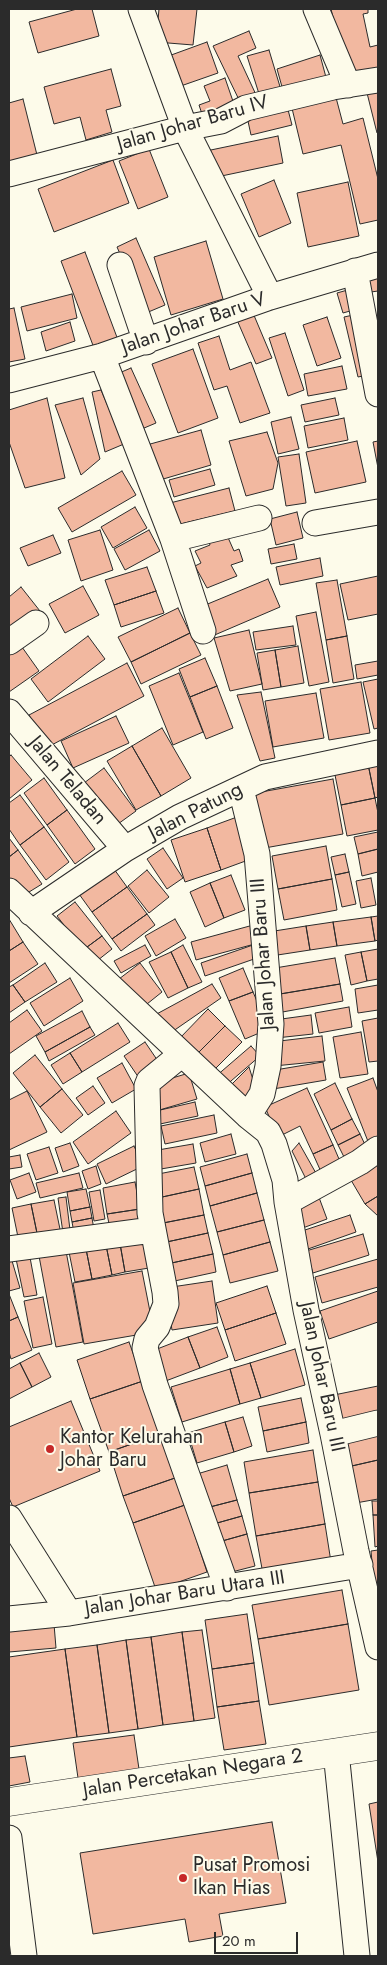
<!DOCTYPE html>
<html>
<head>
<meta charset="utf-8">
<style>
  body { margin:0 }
  #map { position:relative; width:387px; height:1965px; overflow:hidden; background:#fdfbea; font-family:Jost,sans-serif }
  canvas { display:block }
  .frame { position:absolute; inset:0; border:10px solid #2b2b2b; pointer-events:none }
  .scale { position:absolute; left:214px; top:1932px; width:84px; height:22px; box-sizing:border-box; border:2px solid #2b2b2b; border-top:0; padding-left:6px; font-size:15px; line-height:18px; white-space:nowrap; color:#2b2b2b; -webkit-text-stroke:4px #fdfbea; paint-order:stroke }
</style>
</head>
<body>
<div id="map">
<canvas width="387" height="1965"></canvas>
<div class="frame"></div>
<div class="scale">20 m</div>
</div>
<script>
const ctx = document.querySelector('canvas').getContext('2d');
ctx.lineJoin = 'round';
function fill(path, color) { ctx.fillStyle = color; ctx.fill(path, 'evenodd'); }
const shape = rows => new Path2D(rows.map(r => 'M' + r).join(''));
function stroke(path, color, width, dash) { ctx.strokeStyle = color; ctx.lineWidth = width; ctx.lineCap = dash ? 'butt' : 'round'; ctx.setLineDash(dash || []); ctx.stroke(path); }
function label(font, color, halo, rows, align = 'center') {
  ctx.font = font + ' Jost,sans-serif'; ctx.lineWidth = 4; ctx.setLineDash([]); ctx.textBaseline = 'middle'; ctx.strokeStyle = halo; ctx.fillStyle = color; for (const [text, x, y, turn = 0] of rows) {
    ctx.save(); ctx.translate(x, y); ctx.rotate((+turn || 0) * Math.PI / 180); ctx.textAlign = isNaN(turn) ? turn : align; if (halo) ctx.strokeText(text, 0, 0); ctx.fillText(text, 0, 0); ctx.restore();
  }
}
const building = shape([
  [77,9,92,9,99,36,38,53,29,22,77,9],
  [159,9,197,9,193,45,156,42,159,9],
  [331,9,368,9,368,13,363,14,370,47,378,45,378,73,348,79,331,9],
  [249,31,256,48,238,56,258,99,242,106,213,46,249,31],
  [207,42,218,73,175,88,163,58,207,42],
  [269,50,281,90,260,97,247,56,269,50],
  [320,55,327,81,284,94,277,69,320,55],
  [111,69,121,106,106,110,112,132,86,140,80,117,54,124,44,87,111,69],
  [225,78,236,110,204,120,199,105,210,101,204,86,225,78],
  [378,86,378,133,377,133,366,89,378,86],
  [334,90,343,124,363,118,378,179,378,220,360,224,341,145,303,154,290,100,334,90],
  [23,99,39,163,9,167,9,103,23,99],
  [286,102,292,125,251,135,246,112,286,102],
  [278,136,283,163,212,178,206,151,278,136],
  [149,149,168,197,138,209,119,161,149,149],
  [113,160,129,203,54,232,38,189,113,160],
  [274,180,291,223,259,237,241,194,274,180],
  [348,182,359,236,308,247,297,193,348,182],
  [136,238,165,305,146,313,117,247,136,238],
  [206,241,223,299,171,315,154,257,206,241],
  [85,252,118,340,94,348,61,261,85,252],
  [378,277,378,291,371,292,368,279,378,277],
  [351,289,357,309,343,313,337,293,351,289],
  [72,294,77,318,27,331,21,307,72,294],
  [14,308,25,359,9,362,9,309,14,308],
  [253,313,272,358,256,364,237,320,253,313],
  [358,314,372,374,358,377,344,317,358,314],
  [327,317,341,358,317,366,303,325,327,317],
  [70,322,75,341,46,351,41,332,70,322],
  [285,333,304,390,288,396,269,338,285,333],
  [219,336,230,370,251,362,270,413,240,423,227,386,214,390,198,343,219,336],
  [193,349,218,418,178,433,152,364,193,349],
  [342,366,347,389,308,396,304,374,342,366],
  [131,368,156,423,137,431,112,376,131,368],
  [101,390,124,444,105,452,92,392,101,390],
  [47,398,65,478,25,488,9,442,9,410,47,398],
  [83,398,100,459,81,475,55,405,83,398],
  [335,398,339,415,305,422,301,405,335,398],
  [291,417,299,449,278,454,271,422,291,417],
  [344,418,348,440,308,448,304,426,344,418],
  [201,430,211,465,153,482,143,446,201,430],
  [267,432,278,463,273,489,246,496,229,441,267,432],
  [357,441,366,482,315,493,306,452,357,441],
  [378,441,378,468,373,442,378,441],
  [299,454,306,503,286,506,278,457,299,454],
  [210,469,215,485,174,497,169,480,210,469],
  [122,471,136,495,72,532,58,508,122,471],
  [229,488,235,511,172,526,166,504,229,488],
  [135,507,147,528,113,548,101,527,135,507],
  [297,512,303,538,276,545,270,519,297,512],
  [100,530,113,570,81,581,68,540,100,530],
  [149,530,160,551,125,570,114,549,149,530],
  [226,533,234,551,239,549,243,561,231,565,237,576,207,588,195,566,201,563,195,551,210,545,208,538,226,533],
  [53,535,61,553,28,566,20,548,53,535],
  [294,544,297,559,271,564,268,549,294,544],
  [320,558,323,576,280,585,276,567,320,558],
  [147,567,156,591,114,605,105,580,147,567],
  [378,576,378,614,348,620,340,584,378,576],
  [268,579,280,607,210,637,198,608,268,579],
  [337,580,347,636,326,640,316,583,337,580],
  [83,586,99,615,65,633,49,604,83,586],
  [21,587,40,611,9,636,9,597,21,587],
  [156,591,164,613,121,627,114,605,156,591],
  [178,608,190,633,131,662,118,637,178,608],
  [316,612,329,682,309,686,296,616,316,612],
  [293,626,296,645,256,650,253,632,293,626],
  [249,630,262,684,230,691,214,638,249,630],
  [190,633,201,655,141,684,131,662,190,633],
  [88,636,105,659,48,702,31,679,88,636],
  [347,636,354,679,333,683,326,640,347,636],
  [17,640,39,671,9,692,9,646,17,640],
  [298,646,304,683,281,687,275,650,298,646],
  [275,650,281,687,263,690,257,653,275,650],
  [205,658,217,686,190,697,179,669,205,658],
  [378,661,378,675,357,679,355,665,378,661],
  [127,663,144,696,46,748,29,715,127,663],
  [179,673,203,732,173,745,149,686,179,673],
  [378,679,378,728,374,729,363,682,378,679],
  [361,682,370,733,329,740,320,689,361,682],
  [217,686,233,728,206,739,190,697,217,686],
  [261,692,275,758,260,761,237,695,261,692],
  [316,693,324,738,273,747,265,701,316,693],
  [116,716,129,743,73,768,61,741,116,716],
  [162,728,191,778,161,796,132,746,162,728],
  [132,746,161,796,136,810,107,761,132,746],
  [11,755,32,780,9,799,9,757,11,755],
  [378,762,378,797,375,798,368,764,378,762],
  [368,764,375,798,341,805,334,770,368,764],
  [104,768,136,811,111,829,80,786,104,768],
  [44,778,67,810,47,825,24,793,44,778],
  [333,779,343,834,259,849,250,794,333,779],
  [20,795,44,827,20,845,9,829,9,803,20,795],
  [375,798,378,813,378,830,347,836,341,805,375,798],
  [67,810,95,849,75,864,47,825,67,810],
  [237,817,251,859,221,870,207,828,237,817],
  [44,827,69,862,46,880,20,845,44,827],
  [207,828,221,870,185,882,171,840,207,828],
  [378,832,378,849,358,854,354,837,378,832],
  [9,838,18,850,9,857,9,838],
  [326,846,332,879,278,889,272,856,326,846],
  [163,848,183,878,167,889,147,859,163,848],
  [378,849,378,872,362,876,358,854,378,849],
  [18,850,42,884,21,897,9,884,9,857,18,850],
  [345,854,349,872,335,875,331,857,345,854],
  [114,869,127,887,92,912,79,894,114,869],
  [147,870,169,897,149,913,128,886,147,870],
  [349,872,356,904,342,907,335,875,349,872],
  [231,875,245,910,224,918,210,883,231,875],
  [371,878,376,905,361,908,356,881,371,878],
  [332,879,337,910,284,920,278,889,332,879],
  [210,883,224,918,205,927,190,892,210,883],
  [127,887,147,914,112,939,92,912,127,887],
  [75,902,102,936,83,950,57,916,75,902],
  [147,914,155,925,121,951,112,939,147,914],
  [378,916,378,940,375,941,371,917,378,916],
  [371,917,375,941,337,946,333,922,371,917],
  [9,919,23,942,9,951,9,919],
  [175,919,186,938,156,956,145,936,175,919],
  [333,922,337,946,310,950,306,926,333,922],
  [257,924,262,942,196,960,191,942,257,924],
  [306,926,310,950,271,956,268,932,306,926],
  [102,936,112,949,93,964,83,950,102,936],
  [23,942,38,964,9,983,9,951,23,942],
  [145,945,151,956,121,973,114,961,145,945],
  [183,945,202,982,188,988,171,952,183,945],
  [253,945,257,958,205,976,201,963,253,945],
  [378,949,378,979,367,981,361,952,378,949],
  [171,952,188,988,168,998,149,962,171,952],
  [361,952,367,981,351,985,345,955,361,952],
  [335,958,340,984,274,995,269,969,335,958],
  [45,963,57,982,25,1002,13,985,45,963],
  [140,963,162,992,142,1008,119,979,140,963],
  [243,968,253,992,229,1001,219,978,243,968],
  [70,978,83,1001,44,1026,30,1003,70,978],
  [212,984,221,998,166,1036,153,1016,212,984],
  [340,984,343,1001,277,1013,274,995,340,984],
  [13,985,25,1002,9,1013,9,987,13,985],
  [378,985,378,1010,358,1013,355,989,378,985],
  [253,992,269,1029,245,1039,229,1001,253,992],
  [349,1007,352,1027,319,1033,315,1013,349,1007],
  [208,1009,225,1026,196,1055,179,1039,208,1009],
  [27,1010,42,1031,9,1054,9,1023,27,1010],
  [82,1011,90,1027,45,1052,36,1036,82,1011],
  [311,1015,313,1034,276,1038,274,1020,311,1015],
  [378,1018,378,1061,369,1062,362,1021,378,1018],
  [118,1023,130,1042,82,1072,70,1053,118,1023],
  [225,1026,242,1042,213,1071,196,1055,225,1026],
  [90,1027,95,1035,49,1061,45,1052,90,1027],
  [361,1032,368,1074,340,1078,333,1037,361,1032],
  [322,1036,325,1061,274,1066,271,1042,322,1036],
  [145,1042,162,1067,141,1081,124,1056,145,1042],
  [251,1046,260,1056,224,1087,215,1077,251,1046],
  [70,1053,82,1072,63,1084,51,1065,70,1053],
  [35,1055,62,1089,40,1107,13,1073,35,1055],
  [323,1062,326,1080,273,1089,269,1071,323,1062],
  [122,1063,136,1089,112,1103,97,1078,122,1063],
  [249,1067,255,1086,247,1108,227,1089,249,1067],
  [189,1073,197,1099,156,1111,149,1085,189,1073],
  [373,1078,378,1092,378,1140,369,1144,347,1088,373,1078],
  [335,1083,352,1119,331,1130,314,1094,335,1083],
  [93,1086,105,1103,88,1115,76,1098,93,1086],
  [307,1088,333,1145,313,1154,300,1126,278,1137,265,1107,307,1088],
  [62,1089,83,1115,61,1133,40,1107,62,1089],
  [27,1091,47,1132,9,1150,9,1100,27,1091],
  [195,1102,198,1116,160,1124,156,1111,195,1102],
  [116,1111,131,1133,88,1164,73,1142,116,1111],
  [214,1115,217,1133,165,1144,161,1126,214,1115],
  [352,1119,360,1134,338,1145,331,1130,352,1119],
  [231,1134,236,1154,205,1162,200,1143,231,1134],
  [360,1134,368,1151,346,1161,338,1145,360,1134],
  [70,1143,79,1166,63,1172,55,1148,70,1143],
  [299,1143,317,1175,307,1181,292,1151,299,1143],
  [193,1144,196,1163,155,1170,152,1151,193,1144],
  [333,1145,342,1166,322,1174,313,1154,333,1145],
  [134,1146,143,1166,106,1184,97,1164,134,1146],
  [49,1147,58,1173,36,1180,27,1154,49,1147],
  [247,1154,252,1173,205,1186,200,1167,247,1154],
  [20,1155,22,1167,9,1169,9,1157,20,1155],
  [378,1158,378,1196,365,1204,348,1175,378,1158],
  [96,1166,101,1184,88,1189,82,1171,96,1166],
  [194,1167,199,1189,153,1199,148,1176,194,1167],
  [29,1173,36,1192,17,1199,10,1180,29,1173],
  [79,1173,83,1188,40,1198,36,1183,79,1173],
  [252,1173,257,1193,210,1206,205,1186,252,1173],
  [135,1182,140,1209,107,1214,103,1188,135,1182],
  [86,1189,90,1207,70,1211,67,1192,86,1189],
  [199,1189,204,1215,158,1224,153,1199,199,1189],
  [100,1190,105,1219,94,1221,89,1192,100,1190],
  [317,1192,327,1219,300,1229,290,1202,317,1192],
  [257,1193,264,1220,217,1232,210,1206,257,1193],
  [378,1196,378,1216,365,1204,378,1196],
  [66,1197,71,1238,64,1240,58,1198,66,1197],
  [54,1200,61,1234,38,1238,31,1204,54,1200],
  [31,1204,38,1238,19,1242,12,1208,31,1204],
  [90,1207,92,1218,72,1222,70,1211,90,1207],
  [140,1209,143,1227,111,1233,107,1214,140,1209],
  [204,1215,208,1233,162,1243,158,1224,204,1215],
  [350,1215,356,1232,308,1249,302,1231,350,1215],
  [92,1218,95,1235,75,1238,72,1222,92,1218],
  [264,1220,270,1242,223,1255,217,1232,264,1220],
  [142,1233,149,1268,125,1272,119,1238,142,1233],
  [208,1233,213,1254,167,1264,162,1243,208,1233],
  [363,1234,369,1255,313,1273,306,1251,363,1234],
  [119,1238,125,1272,112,1275,105,1240,119,1238],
  [105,1240,112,1275,92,1279,85,1244,105,1240],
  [270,1242,278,1271,230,1283,223,1255,270,1242],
  [85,1244,92,1279,75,1282,68,1247,85,1244],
  [66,1251,83,1342,56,1347,39,1256,66,1251],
  [29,1252,37,1295,24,1297,15,1254,29,1252],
  [10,1254,20,1288,9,1291,9,1255,10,1254],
  [213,1254,216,1272,170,1282,167,1264,213,1254],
  [378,1259,378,1287,322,1303,315,1277,378,1259],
  [142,1271,154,1332,84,1344,73,1283,142,1271],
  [212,1281,218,1323,172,1330,165,1288,212,1281],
  [267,1286,276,1313,225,1330,216,1303,267,1286],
  [378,1291,378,1322,329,1339,320,1311,378,1291],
  [9,1294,18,1317,9,1321,9,1294],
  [43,1297,52,1344,33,1348,24,1301,43,1297],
  [276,1313,286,1344,235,1361,225,1330,276,1313],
  [18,1317,32,1350,11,1359,9,1352,9,1321,18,1317],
  [217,1327,228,1357,200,1368,188,1337,217,1327],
  [188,1337,200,1368,163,1382,152,1351,188,1337],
  [129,1342,143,1381,90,1399,77,1360,129,1342],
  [295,1349,305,1385,261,1398,250,1363,295,1349],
  [39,1353,51,1377,32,1387,20,1363,39,1353],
  [20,1363,32,1387,9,1399,9,1369,20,1363],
  [250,1363,261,1398,240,1404,230,1369,250,1363],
  [230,1369,240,1404,182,1422,171,1387,230,1369],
  [143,1381,160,1434,109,1452,90,1399,143,1381],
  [378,1386,378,1419,335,1427,329,1396,378,1386],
  [301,1398,306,1422,263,1431,258,1407,301,1398],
  [71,1401,100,1471,13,1507,9,1498,9,1427,71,1401],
  [243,1417,252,1446,234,1452,225,1422,243,1417],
  [225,1422,234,1452,197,1463,188,1433,225,1422],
  [306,1422,309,1443,267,1452,263,1431,306,1422],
  [378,1425,378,1460,343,1468,336,1434,378,1425],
  [160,1434,175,1478,123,1496,109,1452,160,1434],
  [313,1450,318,1482,249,1493,244,1462,313,1450],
  [378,1460,378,1499,350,1504,343,1468,378,1460],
  [227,1465,237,1500,206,1508,197,1474,227,1465],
  [175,1478,185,1505,133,1523,123,1496,175,1478],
  [318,1482,325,1524,256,1536,249,1493,318,1482],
  [237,1500,242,1516,210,1525,206,1508,237,1500],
  [372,1501,378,1501,378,1515,373,1515,372,1501],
  [185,1505,207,1572,156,1590,133,1523,185,1505],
  [373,1515,378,1515,378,1546,375,1547,373,1515],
  [242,1516,247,1534,215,1543,210,1525,242,1516],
  [325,1524,331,1562,263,1574,256,1536,325,1524],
  [247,1534,255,1566,224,1574,215,1543,247,1534],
  [378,1550,378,1593,375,1594,371,1551,378,1550],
  [342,1590,348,1624,258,1639,252,1605,342,1590],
  [247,1614,254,1663,212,1669,205,1620,247,1614],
  [54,1624,56,1648,9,1652,9,1628,54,1624],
  [348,1624,359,1690,269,1705,258,1639,348,1624],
  [202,1630,215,1718,194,1721,182,1632,202,1630],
  [182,1632,194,1721,163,1725,151,1637,182,1632],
  [151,1637,163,1725,138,1729,126,1640,151,1637],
  [126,1640,138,1729,109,1733,97,1645,126,1640],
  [97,1645,109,1733,77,1737,65,1649,97,1645],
  [65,1649,77,1737,9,1747,9,1657,65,1649],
  [254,1663,259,1701,217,1707,212,1669,254,1663],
  [259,1701,266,1744,224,1750,217,1707,259,1701],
  [134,1735,139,1769,78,1778,73,1743,134,1735],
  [25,1756,30,1782,9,1786,9,1758,25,1756],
  [378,1802,378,1862,369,1804,378,1802],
  [272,1822,286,1903,219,1914,223,1936,189,1942,185,1919,93,1934,80,1853,272,1822]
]);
fill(building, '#f2b8a0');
stroke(building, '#2b2b2b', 1);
const minor = shape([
  [141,9,185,128,270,297],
  [316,9,348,85],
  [9,174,185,128,221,121,246,108,333,87,378,80],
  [120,265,146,342],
  [355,271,378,394],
  [102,356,173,539,203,631],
  [9,380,102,356,270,297,378,265],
  [315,523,378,512],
  [173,539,259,518],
  [9,642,36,623],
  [9,712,125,849],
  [241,789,257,854,271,1024,268,1066,262,1094,248,1116],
  [9,891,248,1116,268,1132,274,1144,285,1180,287,1202,306,1310,333,1434,356,1551,378,1647],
  [31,913,125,849,180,817,265,777,378,753],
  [182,1054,149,1081,147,1086,150,1213,165,1292,166,1304,157,1327,147,1339,145,1348,155,1385,227,1588],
  [287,1202,360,1162,378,1149],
  [9,1249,152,1230],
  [333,1434,378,1423],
  [9,1518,69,1613],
  [9,1619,69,1613,360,1565],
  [336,1752,357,1956],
  [9,1838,24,1956]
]);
const tertiary = shape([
  [9,1802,378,1746]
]);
stroke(minor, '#2b2b2b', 27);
stroke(tertiary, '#2b2b2b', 29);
stroke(minor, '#fdfbea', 25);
stroke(tertiary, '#fdfbea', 28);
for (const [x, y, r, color] of [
  [50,1449,5,"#c62828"],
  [183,1878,5,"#c62828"]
]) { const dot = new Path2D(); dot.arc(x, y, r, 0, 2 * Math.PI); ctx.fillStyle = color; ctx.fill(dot); stroke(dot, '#fdfbea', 2); }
label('20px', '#2b2b2b', '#fdfbea', [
  ["Jalan Johar Baru IV",193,124,-16],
  ["Jalan Johar Baru V",194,324,-19],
  ["Jalan Teladan",67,781,50],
  ["Jalan Patung",196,812,-27],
  ["Jalan Johar Baru III",264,954,-94],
  ["Jalan Johar Baru III",321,1377,78],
  ["Jalan Johar Baru Utara III",185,1594,-9],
  ["Jalan Percetakan Negara 2",193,1774,-9]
]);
label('20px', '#2b2b2b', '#fdfbea', [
  ["Kantor Kelurahan",60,1438],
  ["Johar Baru",60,1461],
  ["Pusat Promosi",193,1866],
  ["Ikan Hias",193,1889]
], 'left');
</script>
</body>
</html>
